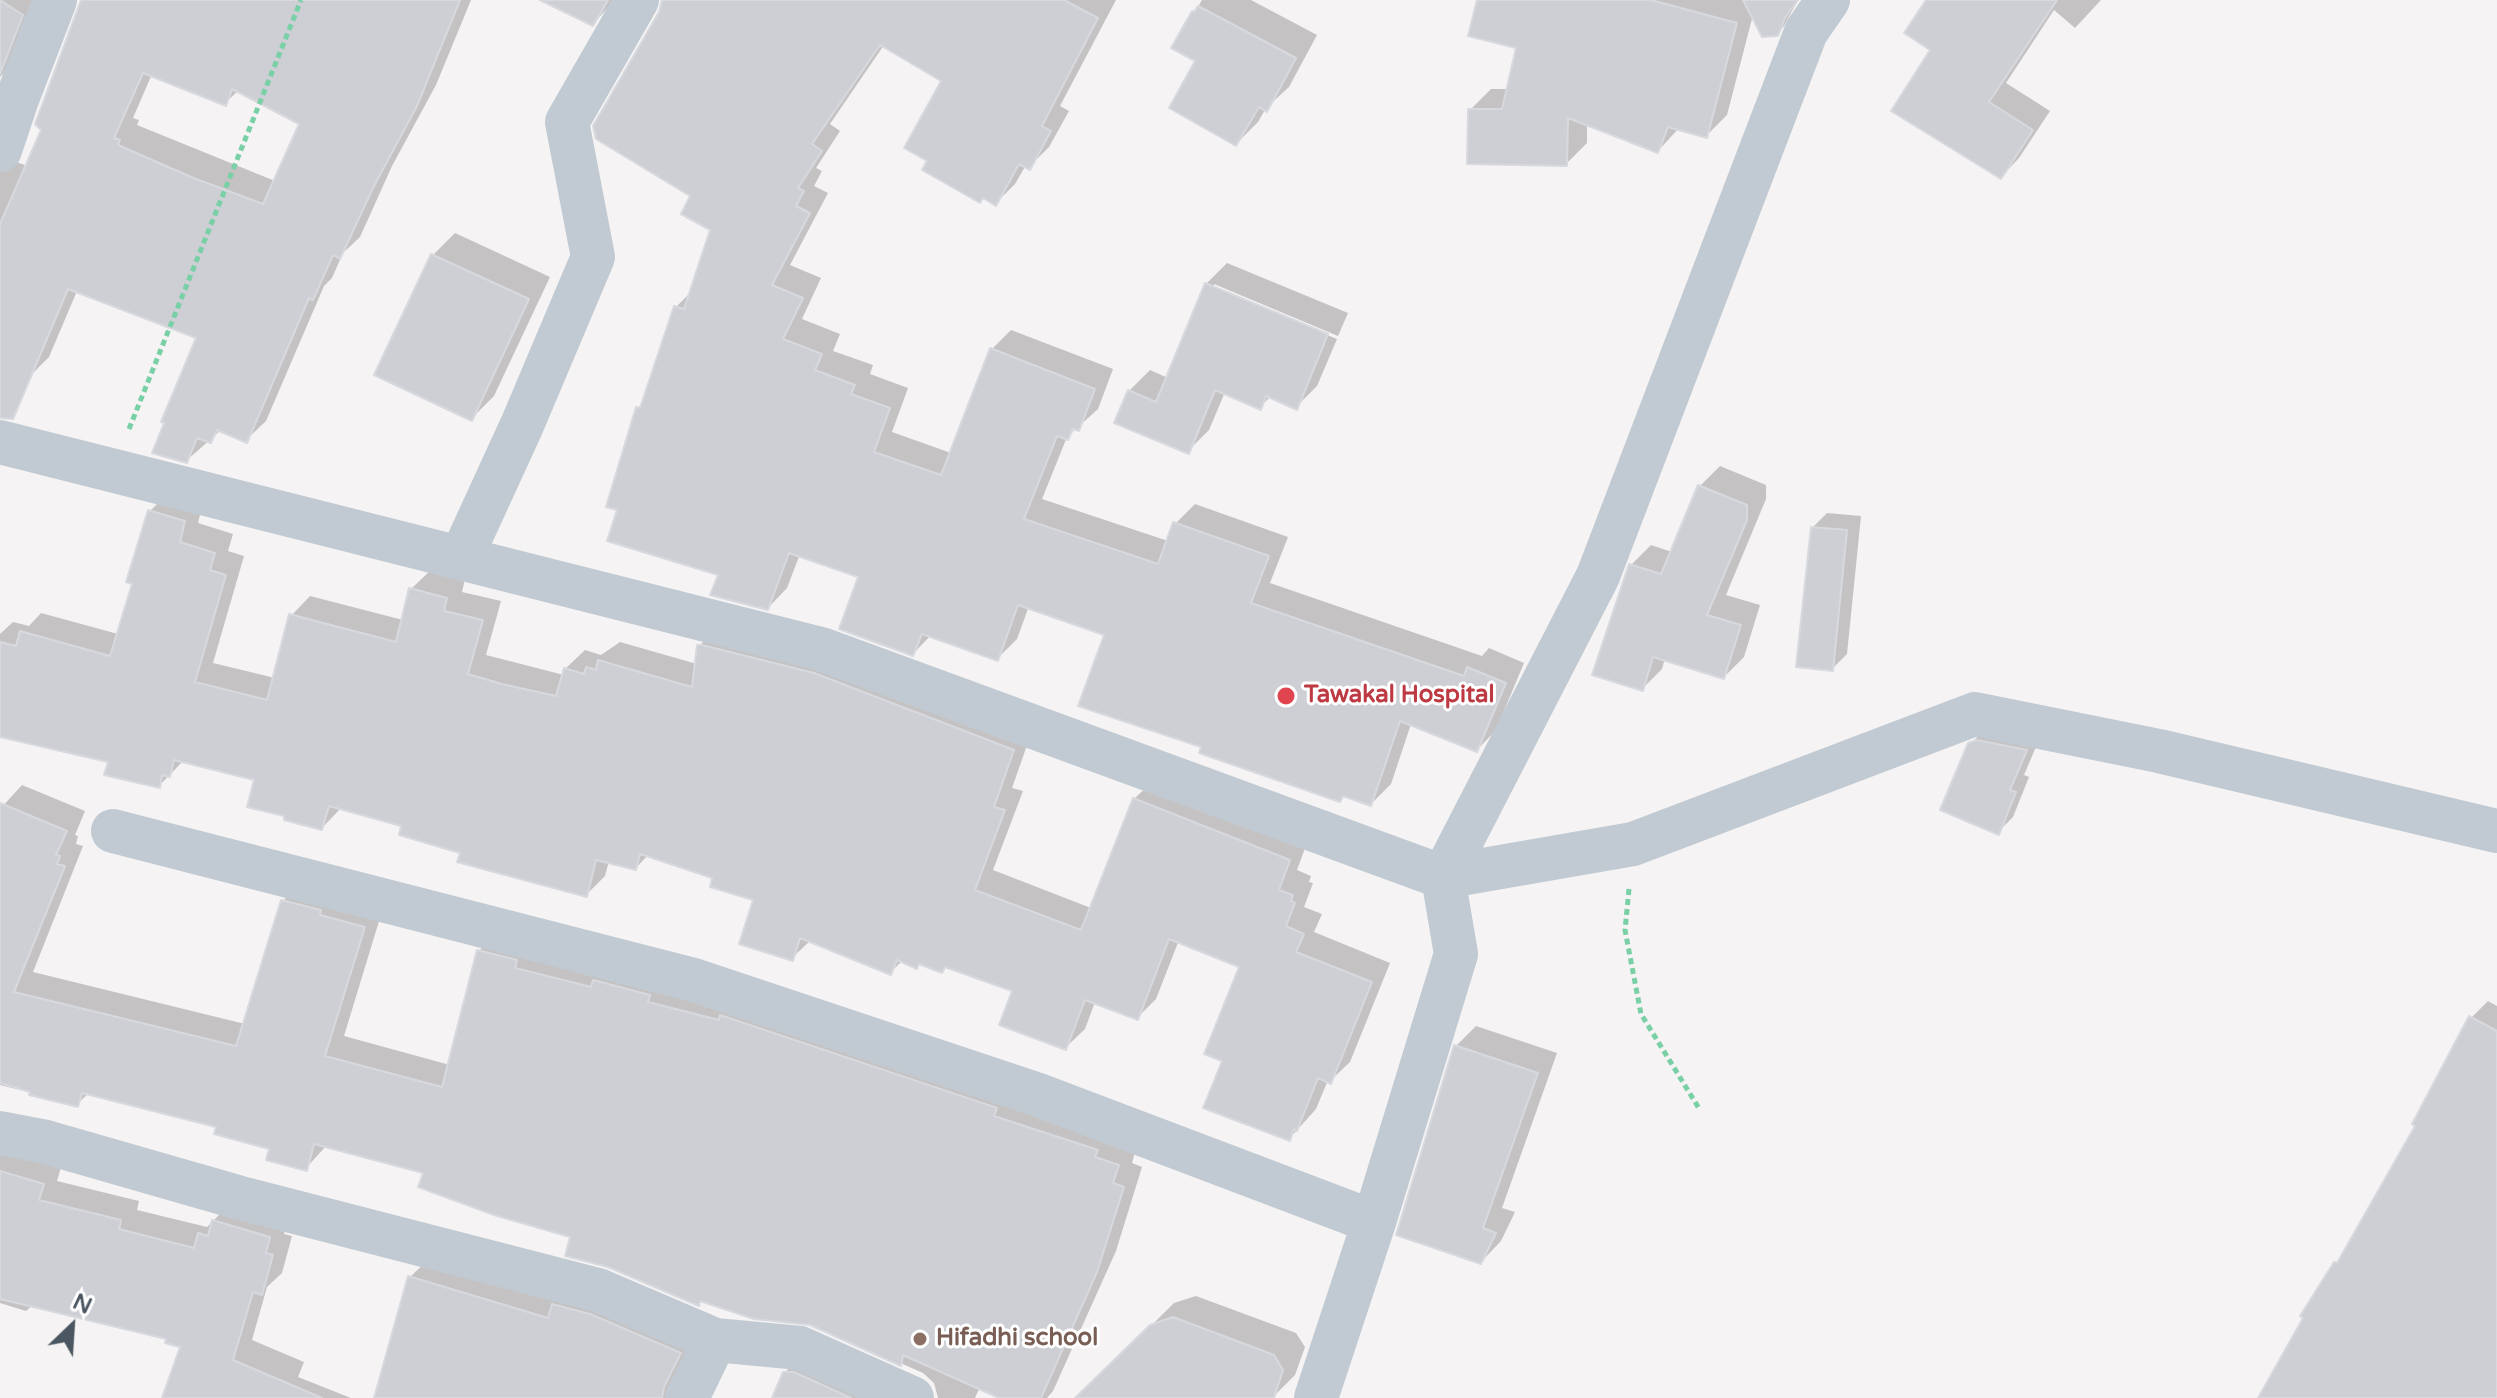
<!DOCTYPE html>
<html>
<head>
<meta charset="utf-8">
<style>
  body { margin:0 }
  #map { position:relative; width:2497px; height:1398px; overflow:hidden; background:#f5f3f3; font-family:"Varela Round",sans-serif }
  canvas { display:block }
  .north { position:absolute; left:32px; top:1286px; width:80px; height:80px; -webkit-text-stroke:6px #fff; paint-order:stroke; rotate:25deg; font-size:22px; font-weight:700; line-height:32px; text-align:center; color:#4a5661 }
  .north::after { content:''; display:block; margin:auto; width:28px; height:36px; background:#4a5661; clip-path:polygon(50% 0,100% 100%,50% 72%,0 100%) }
</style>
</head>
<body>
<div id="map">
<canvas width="2497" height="1398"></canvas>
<div class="north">N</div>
</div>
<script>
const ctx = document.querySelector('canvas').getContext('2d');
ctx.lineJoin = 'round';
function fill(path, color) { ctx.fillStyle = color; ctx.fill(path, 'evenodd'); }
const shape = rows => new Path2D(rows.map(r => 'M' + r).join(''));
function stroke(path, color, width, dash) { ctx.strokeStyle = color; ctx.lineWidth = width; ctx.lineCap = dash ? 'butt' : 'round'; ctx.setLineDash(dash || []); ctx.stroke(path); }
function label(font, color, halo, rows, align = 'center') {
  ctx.font = font + ' "Varela Round",sans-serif'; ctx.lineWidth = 6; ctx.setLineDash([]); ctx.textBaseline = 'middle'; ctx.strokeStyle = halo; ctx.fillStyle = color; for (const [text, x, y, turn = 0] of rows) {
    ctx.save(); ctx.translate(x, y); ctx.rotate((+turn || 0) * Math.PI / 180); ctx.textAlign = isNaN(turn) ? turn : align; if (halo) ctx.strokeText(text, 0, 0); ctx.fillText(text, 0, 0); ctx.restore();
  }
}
fill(shape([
  [0,0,39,0,15,62,0,77],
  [81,0,471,0,436,85,392,166,360,237,343,253,332,278,324,286,266,421,246,440,221,430,186,461,199,337,77,291,49,357,29,377,0,375,0,156,44,172,44,129],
  [152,74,225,103,239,90,301,123,275,181,137,125,139,120,133,118],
  [545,0,615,0,593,24],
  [664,0,1116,0,1060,106,1069,111,1049,147,1029,167,1026,165,1015,184,996,203,930,160,943,80,884,45,830,124,840,131,816,168,822,171,814,186,828,193,790,265,821,278,802,319,840,334,833,351,873,365,870,374,908,388,892,432,951,453,992,349,1011,330,1113,369,1098,409,1067,437,1042,499,1168,541,1175,524,1195,504,1288,537,1270,583,1482,656,1489,648,1524,663,1496,730,1477,750,1411,724,1391,784,1371,804,1203,746,1107,634,1029,606,1017,639,997,659,931,635,913,654,860,576,800,554,787,588,768,608,619,508,638,408,645,401,676,307,692,291,712,229,693,195,661,12],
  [1202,0,1251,0,1317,35,1289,87,1266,108,1258,122,1236,144,1198,60,1174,47],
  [1479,0,1798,0,1784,26,1777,34,1753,15,1727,115,1707,135,1679,128,1658,151,1587,123,1587,143,1566,164,1470,110,1491,89,1509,89,1518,46],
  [1928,0,2101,0,2075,28,2054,10,2006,83,2050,111,2019,158,2001,177,1932,49],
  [455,233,550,277,494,396,472,418,433,255],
  [1227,263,1348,313,1338,336,1214,284,1214,289,1337,339,1317,386,1296,407,1271,396,1260,407,1225,392,1209,430,1188,451,1129,391,1150,370,1168,378,1206,284],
  [1720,466,1766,485,1766,499,1726,595,1760,605,1744,657,1724,677,1665,658,1662,669,1642,689,1631,565,1651,545,1672,552,1700,486],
  [169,492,203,502,198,523,233,534,228,551,244,556,213,663,275,678,291,616,310,596,403,620,411,589,431,570,465,579,462,592,501,601,486,655,564,675,565,669,585,650,601,655,620,642,697,664,699,646,719,627,1032,731,1012,788,1023,791,993,870,1091,908,1134,799,1154,780,1308,840,1297,870,1311,876,1309,882,1313,883,1304,907,1322,914,1314,932,1390,963,1350,1062,1330,1081,1328,1080,1316,1109,1289,1139,1224,1060,1242,966,1179,940,1156,999,1137,1018,1095,1002,1085,1029,1065,1048,1015,990,947,966,942,971,920,963,917,966,903,960,891,972,811,940,792,958,755,899,714,876,648,855,636,868,609,861,605,876,586,895,462,852,404,825,342,807,322,828,257,778,184,760,159,786,110,761,0,733,0,634,13,622,29,626,41,613,118,634,134,582,150,511],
  [1827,513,1861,516,1847,654,1832,669,1812,528],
  [1986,729,2041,735,2024,775,2029,777,2013,817,1998,832,1970,744],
  [22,785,85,811,75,835,78,836,76,844,83,846,33,972,245,1024,283,901,303,881,383,908,344,1036,450,1065,479,951,498,931,1137,1145,1132,1163,1142,1167,1116,1251,1053,1391,1047,1398,1004,1398,980,1387,975,1398,938,1398,934,1383,923,1373,810,1323,702,1299,698,1303,573,1236,426,1171,327,1145,306,1168,271,1147,219,1125,89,1093,77,1104,0,1085,0,809],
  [2488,1001,2497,1006,2497,1398,2260,1398,2418,1125,2471,1018],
  [1476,1026,1557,1053,1502,1208,1515,1212,1501,1241,1481,1262,1456,1046],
  [0,1146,62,1164,57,1181,139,1201,137,1210,207,1227,220,1214,289,1217,284,1234,292,1236,282,1273,267,1287,252,1340,304,1362,298,1377,351,1398,164,1398,182,1346,168,1338,33,1305,26,1311,0,1303],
  [430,1258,699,1333,678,1398,376,1398,410,1277],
  [1196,1296,1296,1333,1305,1347,1295,1375,1273,1397,1078,1398,1174,1303],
  [805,1353,914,1398,774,1398,784,1373]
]), '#0003');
const building = shape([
  [0,0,23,15,0,74,0,0],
  [81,0,460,0,417,106,373,188,340,259,333,255,313,300,309,298,247,443,217,430,211,443,197,438,187,463,152,453,164,423,161,422,196,338,68,289,13,419,0,418,0,224,41,130,35,124,81,0],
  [143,73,226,106,232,89,299,124,263,204,191,177,118,145,120,140,114,138,143,73],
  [540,0,608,0,593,26,540,0],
  [662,0,1064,0,1098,18,1042,126,1051,131,1030,170,1019,164,996,206,983,198,980,203,922,170,927,161,904,148,941,81,880,45,812,144,822,151,798,188,804,191,796,206,810,213,772,285,803,298,783,339,822,354,815,370,855,385,851,394,890,408,874,452,941,475,990,348,1095,389,1079,431,1073,429,1068,440,1057,436,1024,519,1158,564,1173,522,1269,556,1251,603,1464,676,1467,667,1506,683,1477,752,1400,721,1371,806,1343,796,1340,802,1199,753,1201,747,1078,706,1104,635,1018,605,998,661,922,634,913,656,839,629,858,577,789,553,768,610,710,595,718,575,607,541,617,510,606,507,636,407,640,408,674,306,684,309,710,230,681,214,690,196,596,139,593,126,659,12,662,0],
  [1477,0,1651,0,1737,23,1707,138,1668,127,1658,153,1568,118,1567,166,1467,164,1468,109,1502,109,1516,48,1468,36,1477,0],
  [1743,0,1798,0,1785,18,1778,36,1762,37,1743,0],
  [1926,0,2057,0,1989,102,2033,130,2001,179,1891,111,1930,50,1904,33,1926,0],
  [1198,6,1296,58,1267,112,1259,107,1236,146,1169,108,1195,61,1171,48,1192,11,1194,12,1198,6],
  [431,254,529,299,472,421,374,375,431,254],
  [1205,283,1328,334,1297,410,1266,396,1261,410,1215,390,1189,454,1114,423,1128,390,1156,402,1205,283],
  [1698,485,1747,505,1747,520,1707,615,1741,625,1724,679,1653,657,1643,691,1592,675,1629,564,1661,574,1698,485],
  [148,510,185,521,180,542,215,553,210,570,226,575,195,682,267,700,289,614,396,642,409,588,447,598,444,611,483,620,468,674,502,684,556,696,564,668,584,674,586,667,596,670,598,660,692,687,697,645,702,645,814,673,1014,750,994,807,1005,810,975,890,1081,930,1133,798,1290,860,1279,890,1293,895,1291,901,1295,903,1286,926,1304,934,1296,952,1372,982,1331,1084,1318,1078,1297,1131,1294,1129,1290,1141,1203,1108,1222,1061,1204,1054,1239,967,1169,939,1138,1020,1085,1000,1066,1050,999,1025,1012,991,945,967,942,973,919,964,917,969,897,960,891,975,800,938,793,961,739,944,753,900,710,887,712,878,640,854,636,870,596,860,587,897,457,862,460,853,399,835,401,826,329,806,322,830,284,820,284,816,247,807,254,780,174,760,170,777,162,775,160,788,104,775,108,762,0,737,0,642,16,646,20,631,110,656,132,584,126,582,148,510],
  [1811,527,1847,530,1833,671,1796,667,1811,527],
  [1977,740,2027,750,2010,790,2016,792,1999,835,1940,810,1968,743,1977,740],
  [0,803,67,831,56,855,60,856,57,864,65,866,14,992,236,1046,281,900,321,910,320,915,365,927,325,1056,442,1087,477,950,517,960,515,968,591,987,593,980,650,995,648,1002,719,1020,720,1015,997,1108,994,1116,1098,1150,1095,1157,1119,1165,1113,1183,1124,1187,1097,1272,1041,1398,999,1398,903,1355,901,1366,810,1325,754,1319,700,1301,699,1306,608,1267,565,1256,570,1237,494,1215,418,1187,423,1173,314,1144,307,1171,266,1160,269,1149,214,1134,216,1127,82,1093,78,1107,29,1095,30,1092,0,1083,0,803],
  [2469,1016,2497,1031,2497,1398,2258,1398,2303,1318,2300,1316,2334,1262,2337,1263,2415,1126,2412,1124,2469,1016],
  [1454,1045,1538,1073,1483,1228,1496,1233,1481,1264,1396,1235,1454,1045],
  [0,1171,44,1184,39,1200,121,1220,119,1229,194,1248,198,1233,208,1236,212,1220,270,1237,266,1253,273,1255,262,1295,253,1292,233,1360,322,1398,162,1398,180,1347,165,1343,166,1339,0,1299,0,1171],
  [408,1276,548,1318,552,1304,590,1314,681,1353,664,1387,662,1398,374,1398,408,1276],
  [1173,1317,1274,1355,1283,1370,1274,1398,1075,1398,1150,1325,1173,1317],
  [783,1372,794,1372,851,1398,772,1398,783,1372]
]);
fill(building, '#cdcfd5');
stroke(building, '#d7d9de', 2);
stroke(shape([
  [129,429,301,0],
  [1629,889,1625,930,1641,1014,1700,1110]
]), '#7ad0a6', 5, [6, 4]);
stroke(shape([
  [0,150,17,99,55,0],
  [0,442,821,649,1443,877,1633,844,1975,714,2159,751,2497,831],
  [461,558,522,425,593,257,567,122,637,0],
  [113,831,694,980,1036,1094,1374,1222],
  [0,1133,42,1141,237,1197,598,1290,715,1340,800,1348,912,1398],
  [687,1398,715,1340],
  [1316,1398,1374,1222,1456,954,1443,877,1598,576,1806,32,1828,0]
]), '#c1cad2', 44);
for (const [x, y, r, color] of [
  [1286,696,10,"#e0444e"],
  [920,1339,8,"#8d6e63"]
]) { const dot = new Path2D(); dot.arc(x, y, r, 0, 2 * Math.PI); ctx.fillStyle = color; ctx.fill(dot); stroke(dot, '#fff', 3); }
label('bold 24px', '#be3a42', '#fff', [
  ["Tawakal Hospital",1304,696]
], 'left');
label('bold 24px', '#785e54', '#fff', [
  ["Hifadhi school",936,1339]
], 'left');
</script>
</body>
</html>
